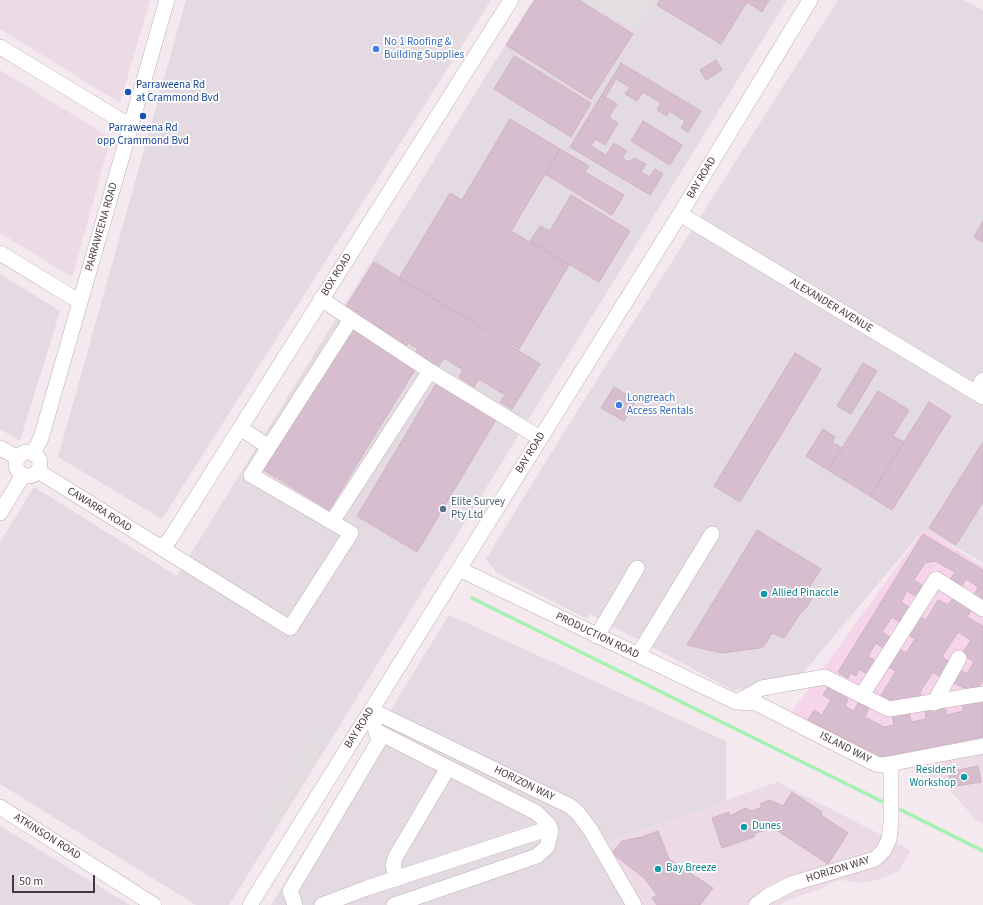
<!DOCTYPE html>
<html>
<head>
<meta charset="utf-8">
<style>
  body { margin:0 }
  #map { position:relative; width:983px; height:905px; overflow:hidden; background:#f4e9ef; font-family:"Source Sans 3",sans-serif }
  canvas { display:block }
  .scale { position:absolute; left:12px; top:875px; width:83px; height:18px; box-sizing:border-box; border:2px solid #483742; border-top:0; padding-left:5px; font-size:12px; line-height:14px; white-space:nowrap; color:#483742; -webkit-text-stroke:3px #fff; paint-order:stroke }
</style>
</head>
<body>
<div id="map">
<canvas width="983" height="905"></canvas>
<div class="scale">50 m</div>
</div>
<script>
const ctx = document.querySelector('canvas').getContext('2d');
ctx.lineJoin = 'round';
function fill(path, color) { ctx.fillStyle = color; ctx.fill(path, 'evenodd'); }
const shape = rows => new Path2D(rows.map(r => 'M' + r).join(''));
function stroke(path, color, width, dash) { ctx.strokeStyle = color; ctx.lineWidth = width; ctx.lineCap = dash ? 'butt' : 'round'; ctx.setLineDash(dash || []); ctx.stroke(path); }
function label(font, color, halo, rows, align = 'center') {
  ctx.font = font + ' "Source Sans 3",sans-serif'; ctx.lineWidth = 3.5; ctx.setLineDash([]); ctx.textBaseline = 'middle'; ctx.strokeStyle = halo; ctx.fillStyle = color; for (const [text, x, y, turn = 0] of rows) {
    ctx.save(); ctx.translate(x, y); ctx.rotate((+turn || 0) * Math.PI / 180); ctx.textAlign = isNaN(turn) ? turn : align; if (halo) ctx.strokeText(text, 0, 0); ctx.fillText(text, 0, 0); ctx.restore();
  }
}
fill(shape([
  [0,0,150,0,120,103,0,29],
  [0,70,111,138,72,277,0,233],
  [983,739,983,824,975,819,947,787,928,774,917,768,911,768,883,772,882,759],
  [778,782,907,848,910,851,899,871,877,880,859,883,841,880,829,883,823,888,790,899,780,905,624,905,591,846]
]), '#ecdbe5');
fill(shape([
  [924,529,983,566,983,733,881,757,791,713]
]), '#f6d5eb');
fill(shape([
  [186,0,491,0,162,519,58,457],
  [533,0,586,0,637,32,657,0,787,0,229,905,196,905,0,784,0,542,34,487,177,576],
  [838,0,963,0,983,10,983,563,924,529,802,674,734,691,590,614,587,619,497,573,486,559,579,408],
  [0,274,60,311,20,441,0,429],
  [449,615,726,741,726,802,591,846,625,905,271,905],
  [0,826,130,905,0,905]
]), '#e4dae1');
fill(shape([
  [586,0,657,0,637,32],
  [321,726,331,731,275,823,266,815]
]), '#e3dee1');
stroke(shape([
  [472,598,887,804],
  [895,807,983,851]
]), '#a6f0b1', 3.5);
const building = shape([
  [535,0,579,0,633,34,591,99,506,45,535,0],
  [660,0,744,0,747,2,721,44,657,5,660,0],
  [744,0,769,0,762,12,744,0],
  [514,56,591,103,571,137,494,89,514,56],
  [716,60,722,70,706,80,700,70,716,60],
  [621,63,701,111,688,132,681,128,685,121,669,111,667,116,657,110,661,103,643,92,637,101,625,94,630,87,616,79,605,97,617,104,609,117,618,123,605,145,595,139,591,146,606,155,614,143,627,151,622,158,629,162,634,158,646,164,641,172,650,177,655,169,663,174,650,195,570,147,621,63],
  [510,119,560,149,511,231,569,265,519,349,399,278,450,193,462,200,510,119],
  [643,121,682,145,670,165,631,141,643,121],
  [560,149,589,166,585,172,624,195,612,215,545,174,560,149],
  [571,195,630,231,599,282,530,241,540,226,550,231,571,195],
  [983,221,983,242,974,237,983,221],
  [374,262,540,364,512,409,500,402,505,395,479,379,474,387,459,377,463,370,444,358,436,370,413,356,418,349,408,343,403,351,379,336,383,330,372,323,368,329,342,313,374,262],
  [351,328,416,368,329,510,264,470,351,328],
  [795,353,821,369,740,502,714,486,795,353],
  [863,363,877,371,851,414,837,406,863,363],
  [437,382,497,418,417,552,357,516,437,382],
  [614,387,636,400,624,421,601,408,614,387],
  [878,391,909,410,893,436,904,442,870,496,828,470,878,391],
  [929,402,951,416,892,510,870,496,929,402],
  [823,429,835,437,832,442,842,448,828,470,806,456,823,429],
  [983,442,983,502,956,545,929,528,983,442],
  [757,530,821,569,807,591,812,598,807,607,800,614,784,638,772,633,764,646,760,648,722,653,687,645,757,530],
  [923,534,983,570,983,600,974,595,978,587,966,579,961,587,950,580,955,572,935,561,925,563,914,580,922,585,916,596,907,591,901,602,909,607,900,622,892,617,882,632,890,637,883,648,876,643,868,656,876,661,867,674,859,669,856,676,851,673,848,678,838,672,923,534],
  [953,598,972,609,967,617,983,626,983,680,979,687,967,689,951,682,959,669,967,674,974,662,962,654,971,640,958,632,942,657,950,662,940,677,933,672,920,692,921,698,891,703,880,697,896,671,888,667,899,648,906,653,915,639,907,634,918,616,926,620,938,600,948,605,953,598],
  [828,687,848,699,845,706,854,711,858,703,869,708,865,717,884,727,894,725,892,716,909,712,911,722,926,719,925,709,945,705,947,715,963,711,962,702,983,701,983,737,881,757,808,720,814,710,822,715,831,700,823,695,828,687],
  [978,766,981,782,951,787,948,772,978,766],
  [792,792,822,812,821,815,848,833,828,864,778,831,782,824,777,821,771,829,755,833,754,837,722,848,712,818,729,812,730,816,745,808,752,811,762,807,760,804,770,800,783,806,792,792],
  [658,831,669,859,713,888,700,905,657,905,652,898,657,895,644,878,612,853,622,841,642,837,658,831]
]);
fill(building, '#d6bece');
stroke(building, '#d1b2c6', 1);
const minor = shape([
  [0,47,130,126],
  [680,214,983,397],
  [0,253,80,302],
  [351,319,430,371,540,438],
  [975,392,983,380],
  [240,428,269,447],
  [0,448,18,458],
  '16 464a12 12 0 1 1 24 0a12 12 0 1 1-24 0Z',
  [33,454,41,438,167,0],
  [38,471,290,628,351,533,251,475,351,319,321,299],
  [0,513,23,475],
  [332,522,430,371],
  [161,548,170,539,511,0],
  [459,569,736,702,756,703,876,764,883,765,983,746],
  [597,636,637,568],
  [638,655,712,534],
  [862,695,936,579,983,609],
  [737,702,762,688,825,677,889,709,983,694],
  [934,703,959,658],
  [371,710,570,806,578,813,590,829,634,905],
  [376,731,537,813,549,825,551,831,547,847,537,856,394,905],
  [0,807,154,905],
  [397,879,393,865,396,856,448,768],
  [250,905,680,214,810,0],
  [295,905,290,891,379,741,374,725],
  [322,905,367,888,550,828],
  [756,905,768,896,791,884,875,859,884,850,889,839,891,823,891,764]
]);
stroke(minor, '#c0abb8', 16);
stroke(minor, '#fff', 15);
for (const [x, y, r, color] of [
  [376,49,4,"#3f7fe0"],
  [128,92,4,"#1a4fb4"],
  [143,116,4,"#1a4fb4"],
  [619,405,4,"#3f7fe0"],
  [443,509,4,"#5c6f8a"],
  [764,594,4,"#0f9aa8"],
  [964,777,4,"#0f9aa8"],
  [744,827,4,"#0f9aa8"],
  [658,869,4,"#0f9aa8"]
]) { const dot = new Path2D(); dot.arc(x, y, r, 0, 2 * Math.PI); ctx.fillStyle = color; ctx.fill(dot); stroke(dot, '#fff', 1.5); }
label('11px', '#366cbe', '#fff', [
  ["No 1 Roofing &",384,43],
  ["Building Supplies",384,56],
  ["Longreach",627,399],
  ["Access Rentals",627,412]
], 'left');
label('11px', '#164399', '#fff', [
  ["Parraweena Rd",136,86],
  ["at Crammond Bvd",136,99],
  ["Parraweena Rd",143,129,"center"],
  ["opp Crammond Bvd",143,142,"center"]
], 'left');
label('11px', '#483742', '#fff', [
  ["BAY ROAD",702,178,-59],
  ["PARRAWEENA ROAD",102,227,-74],
  ["BOX ROAD",337,275,-58],
  ["ALEXANDER AVENUE",831,306,31],
  ["BAY ROAD",531,453,-58],
  ["CAWARRA ROAD",99,510,32],
  ["PRODUCTION ROAD",597,636,26],
  ["BAY ROAD",360,728,-58],
  ["ISLAND WAY",845,748,27],
  ["HORIZON WAY",524,784,26],
  ["ATKINSON ROAD",47,837,32],
  ["HORIZON WAY",838,870,-17]
]);
label('11px', '#4e5e75', '#fff', [
  ["Elite Survey",451,503],
  ["Pty Ltd",451,516]
], 'left');
label('11px', '#0d838f', '#fff', [
  ["Allied Pinaccle",772,594],
  ["Resident",956,771,"right"],
  ["Workshop",956,784,"right"],
  ["Dunes",752,827],
  ["Bay Breeze",666,869]
], 'left');
</script>
</body>
</html>
